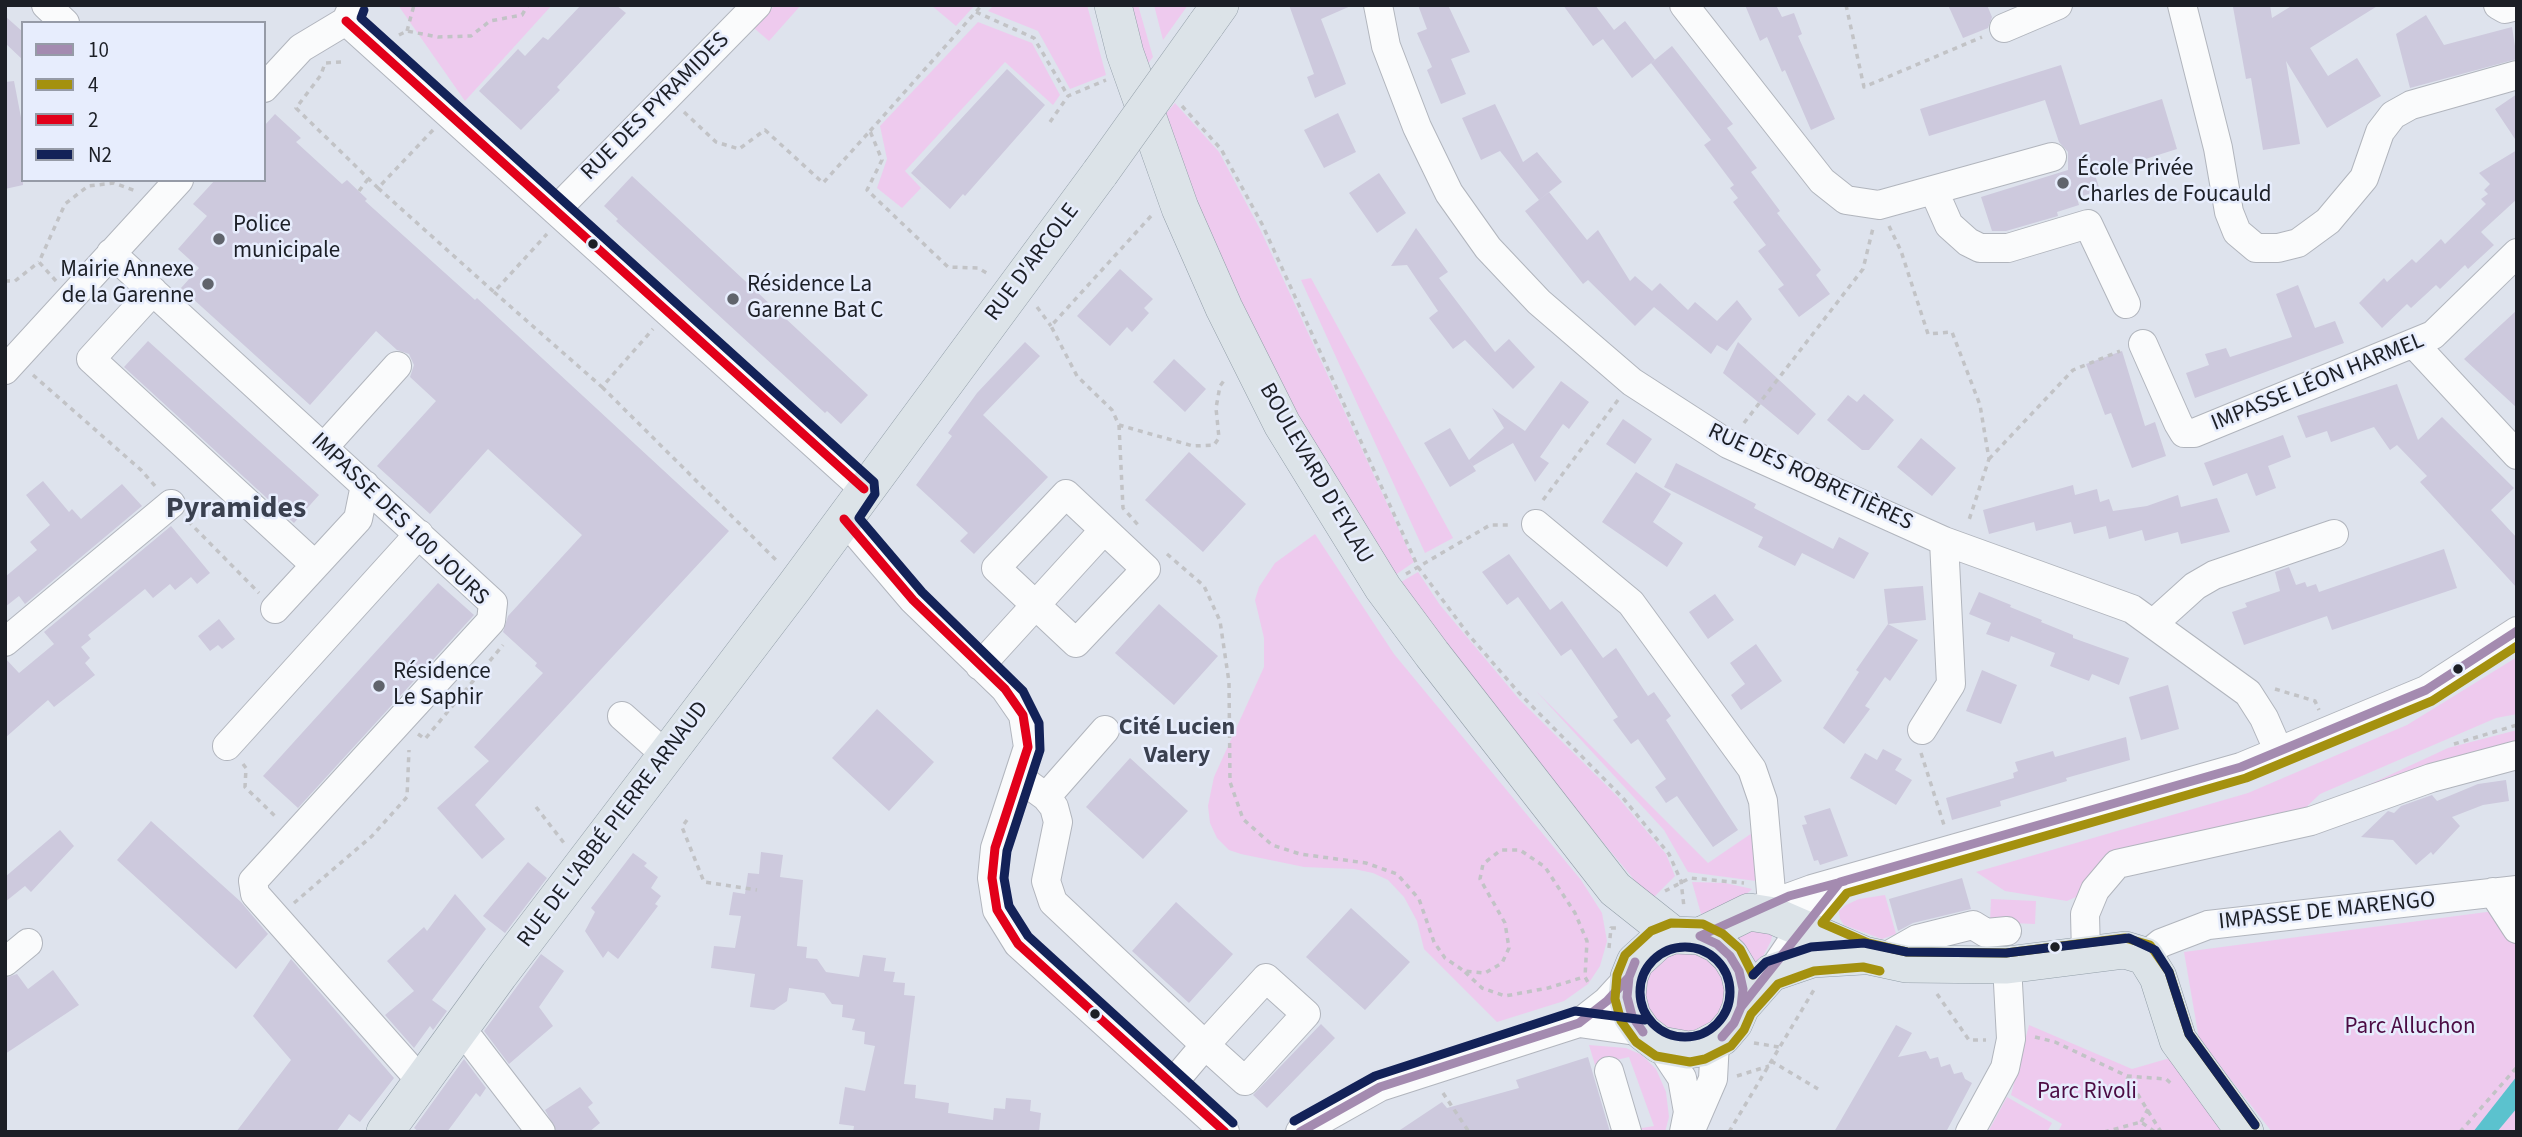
<!DOCTYPE html>
<html>
<head>
<meta charset="utf-8">
<style>
  body { margin:0 }
  #map { position:relative; width:2522px; height:1137px; overflow:hidden; background:#dee3ed; font-family:"Source Sans 3",sans-serif }
  canvas { display:block }
  .frame { position:absolute; inset:0; border:7px solid #1c1f26; pointer-events:none }
  .legend { position:absolute; left:21px; top:21px; width:245px; height:161px; box-sizing:border-box; background:#e7edfd; border:2px solid #969ba7; margin:0; padding:9px 12px; list-style:none; font-size:21px; color:#1c1f26 }
  .legend li { display:flex; align-items:center; gap:14px; height:35px }
  .legend b { width:35px; border:2px solid #969ba7 }
</style>
</head>
<body>
<div id="map">
<canvas width="2522" height="1137"></canvas>
<div class="frame"></div>
<ul class="legend">
<li><b style="height:9px;background:#a48bb0"></b>10</li>
<li><b style="height:9px;background:#a4910f"></b>4</li>
<li><b style="height:9px;background:#e2001a"></b>2</li>
<li><b style="height:9px;background:#132258"></b>N2</li>
</ul>
</div>
<script>
const ctx = document.querySelector('canvas').getContext('2d');
ctx.lineJoin = 'round';
function fill(path, color) { ctx.fillStyle = color; ctx.fill(path, 'evenodd'); }
const shape = rows => new Path2D(rows.map(r => 'M' + r).join(''));
function stroke(path, color, width, dash) { ctx.strokeStyle = color; ctx.lineWidth = width; ctx.lineCap = dash ? 'butt' : 'round'; ctx.setLineDash(dash || []); ctx.stroke(path); }
function label(font, color, halo, rows, align = 'center') {
  ctx.font = font + ' "Source Sans 3",sans-serif'; ctx.lineWidth = 5; ctx.setLineDash([]); ctx.textBaseline = 'middle'; ctx.strokeStyle = halo; ctx.fillStyle = color; for (const [text, x, y, turn = 0] of rows) {
    ctx.save(); ctx.translate(x, y); ctx.rotate((+turn || 0) * Math.PI / 180); ctx.textAlign = isNaN(turn) ? turn : align; if (halo) ctx.strokeText(text, 0, 0); ctx.fillText(text, 0, 0); ctx.restore();
  }
}
fill(shape([
  [398,5,552,5,465,101],
  [775,5,801,5,769,41,754,28],
  [931,5,975,5,956,26],
  [994,5,1087,5,1106,75,1070,89,1038,31,988,11],
  [1130,5,1138,5,1153,57,1147,65],
  [1154,5,1188,5,1163,40],
  [978,22,1032,43,1060,95,1053,105,1005,62,905,171,921,188,902,208,877,188,887,159,880,126],
  [1175,103,1219,152,1260,229,1414,562,1391,578,1334,487,1203,227,1163,117],
  [1311,278,1453,538,1425,553,1301,280],
  [1315,534,1394,654,1581,880,1602,913,1607,941,1600,966,1588,984,1564,1001,1497,1022,1424,949,1417,921,1404,897,1388,880,1373,873,1354,869,1304,867,1241,854,1229,850,1217,838,1210,823,1208,806,1214,777,1264,667,1264,638,1255,600,1259,587,1275,563],
  [1418,572,1440,605,1519,699,1616,795,1666,854,1675,876,1651,900,1478,692,1396,585],
  [2517,657,2517,714,2496,718,2320,794,2302,811,2110,860,2087,892,2067,901,2005,891,1976,872,2248,793,2407,725],
  [1536,691,1708,863,1755,831,1756,881,1688,872,1664,830],
  [2517,730,2517,746,2323,806,2448,748],
  [1692,882,1725,883,1752,889,1737,903,1701,914],
  [1885,895,1896,934,1882,939,1844,925,1840,919,1839,911,1846,905,1859,899],
  [1991,899,2036,901,2035,924,1990,922],
  [2517,908,2517,1132,2272,1132,2199,1039,2184,952],
  [1774,926,1771,941,1756,970,1732,932],
  [1705,944,1733,987,1718,1023,1685,1039,1644,1013,1645,961],
  [2029,1025,2132,1069,2170,1058,2225,1132,2058,1132,2062,1124,2011,1095],
  [1589,1045,1626,1048,1642,1055,1656,1069,1666,1092,1669,1117,1665,1132,1636,1129,1654,1126,1629,1057,1595,1065],
  [2007,1097,2052,1123,2047,1132,1988,1132]
]), '#eecaee');
fill(shape([
  [2517,1076,2517,1108,2497,1132,2473,1132]
]), '#5bc2ce');
fill(shape([
  [581,5,616,5,626,13,557,87,560,90,521,130,479,91,518,49,525,56,543,37,548,40],
  [1289,5,1353,5,1321,19,1346,84,1315,98,1307,77,1314,74],
  [1418,5,1448,5,1470,52,1451,59,1466,94,1441,104,1427,70,1432,67,1417,33,1427,29],
  [1563,5,1595,5,1614,30,1625,21,1655,60,1632,78,1603,39,1593,46],
  [1745,5,1776,5,1782,17,1794,13,1802,34,1798,36,1835,119,1811,130,1785,70,1782,72,1767,37,1760,41],
  [1948,5,1987,5,1992,17,1988,28,1963,38],
  [2242,5,2270,5,2272,18,2293,5,2379,5,2310,48,2328,76,2357,58,2381,96,2327,128,2286,61,2300,144,2263,150,2251,78,2246,79,2233,7],
  [2426,15,2444,45,2512,27,2517,59,2410,88,2396,34],
  [5,16,23,32,23,60,5,43],
  [1672,46,1733,124,1727,128,1757,168,1751,172,1780,211,1777,213,1821,270,1816,275,1830,294,1799,317,1778,289,1784,285,1758,251,1766,245,1733,202,1738,198,1730,188,1734,185,1704,145,1711,140,1651,63],
  [2061,65,2080,125,2162,99,2177,149,2095,175,2100,190,2077,198,2079,205,2057,212,2058,216,2006,231,1992,231,1981,197,2068,170,2068,152,2059,142,2045,100,1929,136,1920,109],
  [1007,69,1045,105,965,196,963,194,950,209,911,173],
  [14,81,23,128,23,185,5,189,5,82],
  [2517,94,2517,142,2495,109],
  [1495,104,1523,162,1537,152,1562,182,1539,200,1500,151,1481,160,1462,118],
  [1338,113,1356,152,1324,168,1304,130],
  [275,114,301,138,296,142,342,184,347,180,367,199,365,201,475,300,477,298,729,531,475,805,505,839,482,859,437,808,489,761,474,747,543,673,535,666,537,663,503,632,508,616,582,535,488,449,430,514,377,466,436,401,410,377,414,365,409,354,397,350,376,331,310,405,181,288,199,268,178,249,207,216,193,204,215,180,264,180,264,126],
  [2517,150,2517,199,2481,232,2494,245,2468,269,2465,265,2440,289,2436,285,2411,308,2407,304,2382,328,2359,303,2384,278,2387,282,2412,259,2416,263,2441,239,2445,244,2486,204,2481,199,2488,194,2484,190,2490,184,2479,173],
  [1379,173,1406,213,1377,233,1349,193],
  [632,176,868,395,841,424,827,411,825,413,616,221,618,219,604,206],
  [1549,192,1587,240,1598,230,1630,281,1635,276,1652,291,1660,283,1688,310,1695,302,1717,321,1737,300,1752,319,1727,351,1717,345,1711,354,1654,307,1635,326,1588,280,1583,284,1525,211],
  [1416,228,1448,272,1439,278,1495,352,1509,339,1535,367,1513,389,1465,340,1453,349,1429,318,1438,311,1407,265,1391,266],
  [1120,269,1153,299,1144,308,1149,313,1132,332,1127,327,1110,346,1077,316],
  [2298,285,2315,328,2335,321,2344,343,2195,398,2186,373,2209,365,2205,354,2226,348,2230,357,2292,337,2276,294],
  [2517,310,2517,408,2464,359],
  [148,341,319,495,294,523,124,367],
  [1025,342,1040,356,983,415,1048,477,974,554,960,541,968,533,916,485,952,436,948,433,977,393],
  [1738,342,1816,414,1798,435,1723,373],
  [2122,351,2145,426,2155,422,2166,456,2132,468,2111,413,2105,415,2086,364],
  [1174,359,1206,389,1185,412,1153,382],
  [1561,381,1589,402,1569,429,1563,424,1540,457,1549,463,1535,482,1513,443,1473,466,1469,460,1476,471,1450,487,1424,443,1450,428,1469,460,1504,428,1492,408,1525,431],
  [2397,384,2418,440,2442,417,2514,488,2491,510,2517,538,2517,588,2420,482,2427,476,2397,445,2390,450,2374,427,2331,442,2327,431,2306,438,2297,416],
  [1864,394,1894,420,1869,450,1862,450,1827,420,1848,395,1857,402],
  [1623,419,1652,439,1635,464,1606,444],
  [2283,435,2291,457,2268,466,2276,488,2256,496,2247,473,2213,486,2204,463],
  [1921,438,1956,468,1932,496,1897,467],
  [1189,452,1246,504,1203,552,1145,500],
  [1676,463,1756,504,1754,508,1833,549,1839,537,1869,553,1854,579,1802,553,1795,566,1758,547,1763,537,1664,487],
  [1636,472,1671,494,1653,522,1683,543,1667,567,1602,522],
  [43,481,69,512,72,509,81,519,122,484,142,506,25,604,19,596,5,607,5,577,37,550,30,542,50,525,26,495],
  [2073,485,2075,495,2097,489,2100,502,2109,499,2113,511,2147,506,2178,495,2181,507,2217,498,2230,532,2181,544,2178,532,2145,541,2142,530,2109,539,2106,526,2074,534,2071,522,2036,531,2034,522,1989,534,1983,510],
  [171,526,210,573,197,584,191,577,175,590,170,584,153,598,145,589,88,635,91,639,81,647,90,658,85,663,95,675,54,707,48,700,5,738,5,658,19,673,54,644,44,632],
  [2444,549,2457,588,2332,630,2327,616,2244,645,2232,612,2247,607,2245,603,2280,591,2275,572,2289,567,2296,585,2305,582,2307,587,2316,584,2319,592],
  [1509,554,1550,610,1562,601,1603,658,1616,648,1648,696,1654,692,1671,716,1666,720,1738,830,1713,847,1677,796,1666,803,1655,787,1666,779,1638,739,1631,744,1613,720,1618,717,1571,649,1561,656,1518,597,1507,605,1482,572],
  [438,583,474,615,298,808,263,776],
  [1923,586,1926,620,1888,624,1884,589],
  [1979,592,2011,605,2010,607,2042,620,2041,622,2073,635,2073,638,2129,658,2119,685,2092,674,2089,681,2050,666,2055,653,2011,636,2009,642,1986,634,1991,623,1969,614],
  [1715,594,1734,620,1708,639,1689,612],
  [1159,604,1218,656,1174,705,1115,653],
  [219,619,235,639,222,649,218,645,210,651,198,636],
  [1888,624,1918,640,1890,681,1885,677,1865,706,1870,709,1844,744,1823,728,1859,672,1856,670],
  [1756,644,1782,681,1741,710,1731,695,1745,684,1730,663],
  [1982,670,2017,685,2001,724,1966,711],
  [2168,685,2179,729,2141,740,2129,697],
  [877,709,934,762,889,811,832,758],
  [2126,737,2130,760,2066,778,2067,781,2000,801,2001,806,1952,820,1946,798,2014,778,2013,773,2018,771,2015,762,2053,751,2055,757],
  [1883,749,1902,759,1895,770,1912,780,1896,805,1850,778,1865,753,1877,760],
  [1130,758,1188,811,1143,859,1086,807],
  [2506,780,2509,801,2483,805,2452,817,2460,826,2433,855,2431,852,2416,865,2393,840,2361,837,2388,811,2394,813,2401,806,2432,795,2437,801,2478,784],
  [1830,808,1848,856,1820,865,1818,860,1814,861,1802,825,1807,824,1804,816],
  [151,821,241,902,268,934,236,969,117,860],
  [60,830,74,846,31,892,25,886,5,902,5,877],
  [761,852,783,855,780,877,803,880,797,946,807,947,806,958,817,959,826,972,859,977,863,955,886,958,884,971,895,972,893,982,905,983,904,995,915,996,904,1084,916,1085,915,1098,949,1103,948,1113,993,1120,994,1108,1005,1109,1006,1098,1031,1100,1030,1111,1041,1113,1039,1132,853,1132,854,1126,839,1124,845,1087,865,1091,875,1046,864,1044,865,1032,852,1030,855,1019,842,1017,843,1005,832,1004,824,993,789,988,787,1001,774,1010,750,1007,755,974,711,968,714,946,735,948,741,916,729,915,733,892,745,894,748,873,759,874],
  [633,853,647,863,644,866,658,877,651,888,661,896,655,904,658,906,618,959,608,951,603,958,585,931,595,912,591,908],
  [528,862,547,878,505,933,483,916],
  [1962,878,1971,909,1913,923,1898,931,1889,899],
  [455,894,486,929,432,1000,447,1011,433,1030,430,1026,414,1048,385,1015,414,991,387,961,424,927,427,931],
  [1176,902,1233,954,1189,1003,1132,951],
  [1351,908,1410,962,1365,1010,1306,957],
  [541,954,564,971,539,1007,553,1026,509,1064,484,1031],
  [291,959,394,1078,360,1122,349,1114,336,1132,236,1132,291,1060,253,1016],
  [53,970,79,1005,5,1054,5,978,17,974,28,989],
  [1321,1024,1335,1038,1267,1108,1253,1095],
  [1896,1025,1912,1033,1898,1057,1926,1051,1930,1059,1938,1057,1941,1067,1950,1064,1954,1074,1962,1072,1965,1079,1972,1083,1946,1132,1834,1132],
  [1588,1057,1610,1132,1397,1132,1442,1102,1447,1108,1519,1088,1516,1080],
  [464,1059,486,1088,480,1097,476,1093,447,1132,419,1132,414,1128],
  [580,1087,593,1103,588,1107,600,1123,589,1132,557,1132,545,1110]
]), '#cdc9dd');
const minor = shape([
  [46,5,65,23],
  [1378,5,1386,46,1417,127,1449,193,1488,248,1539,302,1632,382,1728,444,1944,541,2132,609,2248,693,2264,718,2279,752],
  [1684,5,1822,181,1846,200,1879,205,2052,157],
  [2182,5,2218,148,2229,212,2237,232,2256,248,2278,248,2298,243,2328,221,2364,178,2380,132,2393,115,2411,105,2517,75],
  [2498,5,2505,9,2517,6],
  [346,21,864,489],
  [2004,28,2058,5],
  [264,88,301,48,346,21,353,5],
  [1934,191,1949,225,1968,242,1980,248,2008,248,2088,224,2126,304],
  [556,210,757,5],
  [111,253,493,603,491,621,253,881,255,894,421,1081],
  [153,291,91,359,315,565],
  [2143,344,2178,423,2184,433,2194,433,2433,335,2517,253],
  [2415,345,2517,455],
  [5,370,179,180],
  [324,447,397,366],
  [1066,494,1146,569,1076,643,996,568,1066,494],
  [844,519,913,600,1005,689,1023,715,1028,747,995,848,992,878,997,910,1018,944,1225,1132],
  [1536,524,1631,603,1752,769,1763,801,1772,903],
  [275,609,358,519,365,485],
  [2154,623,2195,586,2214,575,2334,534],
  [5,642,171,504],
  [980,666,1104,530],
  [622,716,667,756],
  [1922,730,1951,684,1944,541],
  [227,746,419,534],
  [1020,778,1046,797,1054,807,1058,822,1046,881,1053,902,1205,1045,1172,1084],
  [1046,797,1105,730],
  [2493,892,2517,929],
  [1749,912,1812,889,2241,767,2426,690,2517,631],
  [2086,954,2085,914,2095,890,2117,864,2311,821,2431,778,2517,755],
  [2145,956,2161,943,2208,925,2517,890],
  [1882,959,1917,939,1973,925,1986,933,2007,931],
  [5,962,28,943],
  [1771,973,1802,927,1840,882],
  [1266,978,1306,1014,1245,1081,1205,1045,1266,978],
  [1579,1023,1643,1032],
  [461,1028,541,1132],
  [1660,1045,1682,1078,1688,1112,1684,1132],
  [1609,1071,1627,1132],
  [1300,1132,1380,1087,1579,1023,1607,1001,1629,977],
  [1690,1132,1713,1079,1715,1042],
  [1970,1132,2005,1068,2011,1039,2007,965]
]);
const major = shape([
  [1113,5,1125,53,1180,208,1224,308,1282,424,1383,588,1432,654,1615,889,1673,935],
  [1205,26,1220,5],
  [1700,936,1749,912,1774,916,1864,955,1906,964,2007,965,2125,950,2145,956,2158,977,2178,1040,2245,1132],
  [1741,1007,1743,989,1739,971,1730,956,1717,944,1700,936,1673,935,1658,941,1635,962,1629,977,1627,997,1632,1016,1643,1032,1660,1045,1688,1050,1701,1048,1722,1037,1734,1023,1741,1007,1771,973,1812,959,1862,956],
  [385,1132,499,975,795,586,1100,173]
]);
stroke(minor, '#b1b5bd', 30);
stroke(major, '#929ea8', 38);
stroke(shape([
  [1846,5,1864,87,1982,37],
  [976,12,1034,38,1068,96],
  [407,31,414,5],
  [399,35,407,31,438,37,471,36,490,21,522,15,528,5],
  [341,62,325,63,321,75,296,108,378,188],
  [1182,106,1221,149,1262,224,1418,567,1468,634,1519,693,1623,798,1669,854,1681,881,1684,907],
  [684,112,716,142,739,149,765,130,823,183,870,131,882,160,867,190,948,267,978,268,990,275],
  [1050,122,1068,96,1106,80],
  [433,130,378,188,494,292,547,234],
  [870,131,982,5],
  [359,191,368,179],
  [1151,216,1051,326,1077,376,1112,410,1119,425,1193,446,1214,445,1219,438,1216,408,1220,386,1226,378],
  [1889,226,1901,251,1928,334,1952,332,1980,405,1989,459,1968,523],
  [5,281,15,281,39,262],
  [56,281,39,262,65,204,88,186,114,183,136,191],
  [494,292,602,387,653,329],
  [1037,307,1051,326],
  [33,375,141,470,156,487],
  [602,387,777,561],
  [1744,423,1863,269,1873,228],
  [1119,425,1123,508,1139,526],
  [1989,459,2073,370,2120,351],
  [1543,500,1618,400],
  [188,521,259,593],
  [1167,554,1204,586,1220,621,1229,682,1230,782,1243,819,1272,845,1300,854,1366,863,1397,874,1419,899,1434,942,1445,958,1464,971,1485,973,1502,963,1509,948,1505,923,1480,879,1483,864,1501,850,1520,850,1545,867,1575,913,1587,941,1585,977,1589,984],
  [1406,574,1490,525,1511,525],
  [2275,689,2315,701,2319,710],
  [418,734,425,739,503,645],
  [2454,744,2517,725],
  [1921,753,1944,825],
  [243,764,246,768,245,787,277,818],
  [536,807,564,843],
  [687,820,682,827,704,882,757,890],
  [1665,891,1690,878,1744,883],
  [294,903,372,836,407,797,409,750],
  [1609,948,1611,928,1618,928],
  [1465,972,1482,988,1505,996,1548,988,1584,977],
  [1937,994,1969,1040,1986,1040],
  [2035,1037,2055,1042,2127,1076,2166,1079,2174,1086],
  [1754,1043,1779,1047],
  [1771,1061,1818,1089],
  [1737,1076,1769,1066],
  [2127,1077,2161,1132],
  [1443,1093,1469,1132],
  [2141,1122,2148,1109],
  [1729,1132,1815,988],
  [2104,1132,2141,1122,2155,1132],
  [2460,1132,2517,1067]
]), '#c2c3c6', 3.5, [5, 5]);
stroke(minor, '#fafbfc', 28);
stroke(major, '#dce3e8', 37);
const majorBridge = shape([
  [1100,173,1205,26]
]);
stroke(majorBridge, '#929ea8', 38, []);
stroke(majorBridge, '#dce3e8', 37);
stroke(shape([
  [1700,936,1789,896,1845,881],
  [1700,936,1717,944,1730,956,1739,971],
  [1635,962,1629,977,1627,997,1632,1016,1643,1032],
  [1741,1007,1840,882,2241,767,2426,690,2517,631],
  [1722,1037,1734,1023,1741,1007,1743,989,1739,971],
  [1300,1132,1380,1087,1579,1023,1607,1001,1629,977]
]), '#a48bb0', 9);
stroke(shape([
  [1753,975,1740,949,1723,934,1703,924,1671,923,1651,931,1625,955,1617,975,1615,999,1621,1021,1636,1042,1656,1056,1690,1062,1705,1059,1731,1046,1744,1030,1751,1014,1778,984,1814,971,1863,967,1880,971],
  [2255,1125,2189,1034,2169,972,2150,945,2125,938,2006,953,1907,952,1868,943,1822,923,1847,893,2246,778,2432,701,2517,646]
]), '#a4910f', 9);
stroke(shape([
  [346,21,864,489],
  [844,519,913,600,1005,689,1023,715,1028,747,995,848,992,878,997,910,1018,944,1225,1132]
]), '#e2001a', 9);
stroke(shape([
  [364,10,361,18,874,482,875,494,859,518,922,592,1023,691,1039,723,1040,750,1007,851,1004,878,1009,906,1028,936,1233,1123],
  '1640 992a45 45 0 1 1 90 0a45 45 0 1 1-90 0Z',
  [1753,975,1766,962,1811,947,1864,943,1907,952,2006,953,2129,938,2155,950,2169,972,2189,1034,2255,1125],
  [1294,1121,1375,1076,1575,1011,1645,1020]
]), '#132258', 9);
for (const [x, y, r, color] of [
  [2063,183,7,"#60646c"],
  [219,239,7,"#60646c"],
  [593,244,6,"#1c1f26"],
  [208,284,7,"#60646c"],
  [733,299,7,"#60646c"],
  [2458,669,6,"#1c1f26"],
  [379,686,7,"#60646c"],
  [2055,947,6,"#1c1f26"],
  [1095,1014,6,"#1c1f26"]
]) { const dot = new Path2D(); dot.arc(x, y, r, 0, 2 * Math.PI); ctx.fillStyle = color; ctx.fill(dot); stroke(dot, '#e7edfd', 2.5); }
label('23px', '#1c1f26', '#e7edfd', [
  ["RUE DES PYRAMIDES",656,107,-45],
  ["RUE D'ARCOLE",1033,263,-53],
  ["IMPASSE LÉON HARMEL",2318,383,-22],
  ["BOULEVARD D'EYLAU",1315,474,60],
  ["RUE DES ROBRETIÈRES",1810,478,25],
  ["IMPASSE DES 100 JOURS",399,520,44],
  ["RUE DE L'ABBÉ PIERRE ARNAUD",614,825,-53],
  ["IMPASSE DE MARENGO",2327,912,-6]
]);
label('23px', '#1c1f26', '#e7edfd', [
  ["École Privée",2077,170],
  ["Charles de Foucauld",2077,196],
  ["Police",233,226],
  ["municipale",233,252],
  ["Mairie Annexe",194,271,"right"],
  ["de la Garenne",194,297,"right"],
  ["Résidence La",747,286],
  ["Garenne Bat C",747,312],
  ["Résidence",393,673],
  ["Le Saphir",393,699]
], 'left');
label('23px', '#4c0c44', '#e7edfd', [
  ["Parc Alluchon",2410,1028],
  ["Parc Rivoli",2087,1093]
]);
label('bold 24px', '#3a404f', '#e7edfd', [
  ["Cité Lucien",1177,729],
  ["Valery",1177,757]
]);
label('bold 30px', '#3a404f', '#e7edfd', [
  ["Pyramides",236,510]
]);
</script>
</body>
</html>
